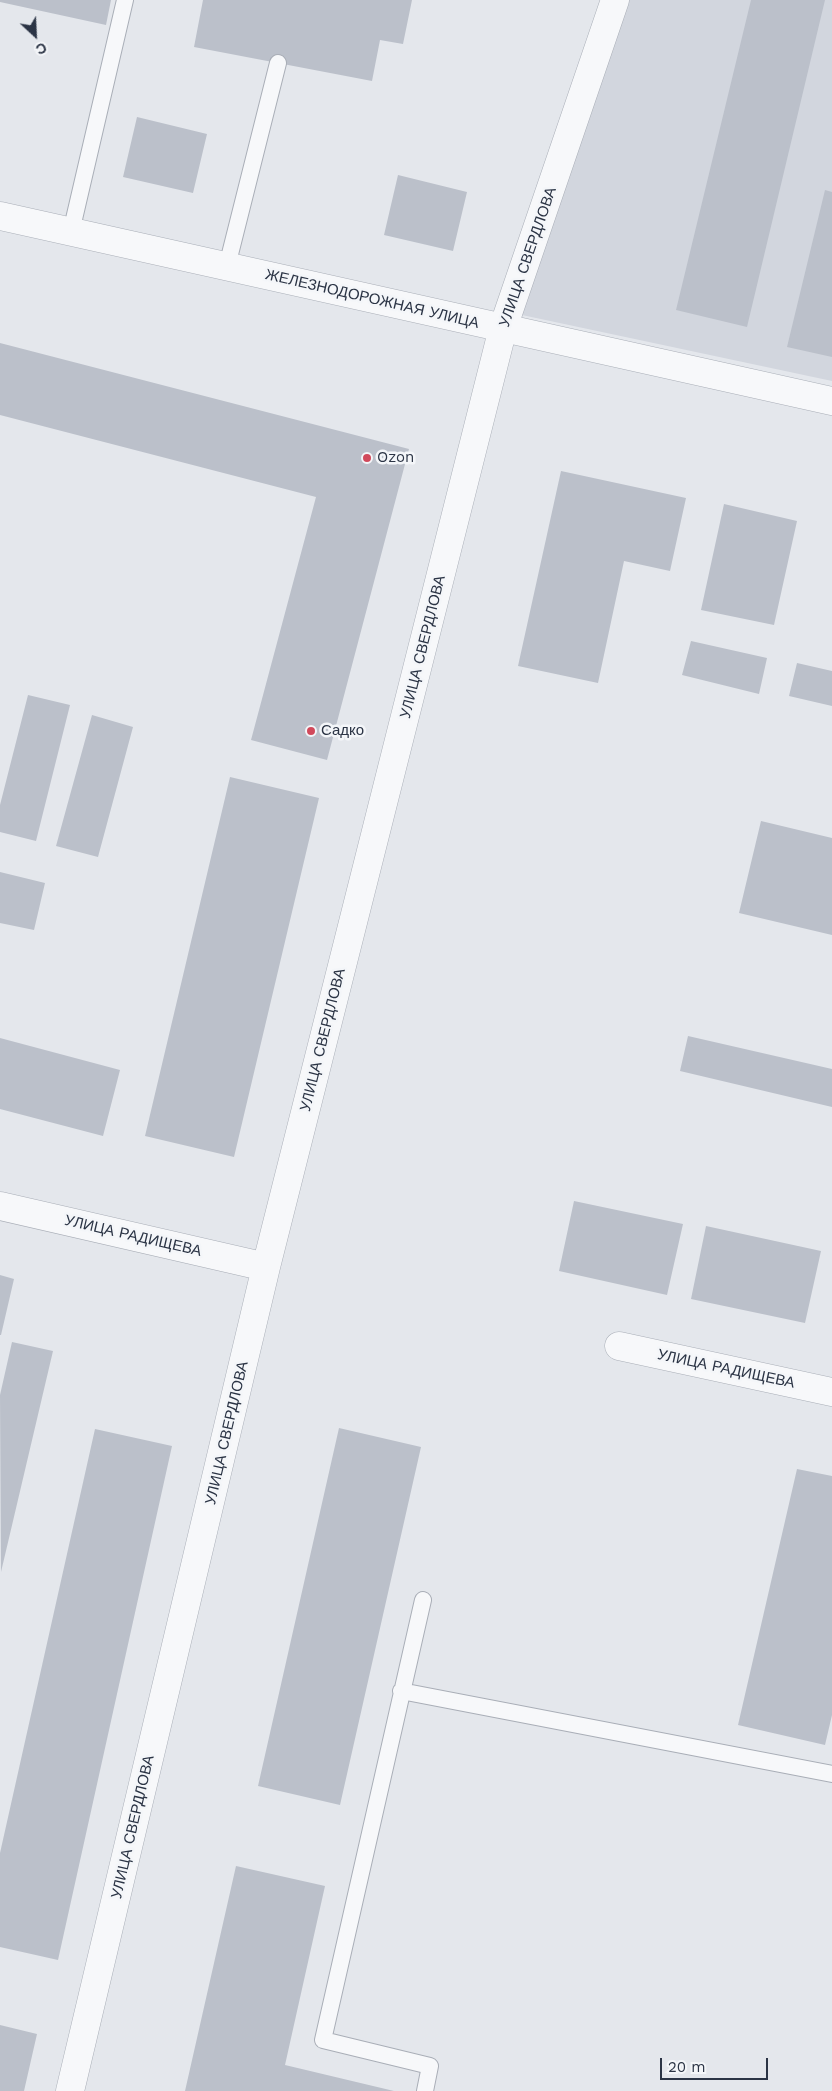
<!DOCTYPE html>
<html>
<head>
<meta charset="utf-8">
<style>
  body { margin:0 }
  #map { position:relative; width:832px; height:2091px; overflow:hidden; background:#e4e7ec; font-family:"Work Sans",sans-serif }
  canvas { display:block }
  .north { position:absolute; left:10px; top:10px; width:50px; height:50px; -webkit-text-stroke:4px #f4f6f9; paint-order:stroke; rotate:155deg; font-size:14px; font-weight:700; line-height:20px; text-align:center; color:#2b3445 }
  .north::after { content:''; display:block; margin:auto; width:18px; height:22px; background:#2b3445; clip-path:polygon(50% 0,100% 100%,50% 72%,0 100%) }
  .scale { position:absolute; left:660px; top:2058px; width:108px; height:22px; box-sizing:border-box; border:2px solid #2b3445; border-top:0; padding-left:6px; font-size:15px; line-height:18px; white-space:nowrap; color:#2b3445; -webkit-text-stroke:4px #f4f6f9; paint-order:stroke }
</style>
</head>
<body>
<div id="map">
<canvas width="832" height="2091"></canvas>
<div class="north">С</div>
<div class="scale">20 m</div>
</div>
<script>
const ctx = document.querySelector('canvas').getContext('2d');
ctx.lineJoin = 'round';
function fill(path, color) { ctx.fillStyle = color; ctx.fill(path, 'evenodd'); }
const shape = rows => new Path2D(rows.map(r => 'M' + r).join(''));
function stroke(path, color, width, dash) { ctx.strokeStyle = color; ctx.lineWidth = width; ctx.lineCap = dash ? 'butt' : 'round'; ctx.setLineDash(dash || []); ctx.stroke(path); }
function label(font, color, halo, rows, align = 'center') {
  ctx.font = font + ' "Work Sans",sans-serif'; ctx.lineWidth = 5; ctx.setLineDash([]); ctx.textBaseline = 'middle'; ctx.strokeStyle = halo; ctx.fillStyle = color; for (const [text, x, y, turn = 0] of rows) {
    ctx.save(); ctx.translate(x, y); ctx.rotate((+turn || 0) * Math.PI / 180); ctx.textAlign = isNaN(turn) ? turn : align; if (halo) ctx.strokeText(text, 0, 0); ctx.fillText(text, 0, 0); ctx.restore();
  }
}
fill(shape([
  [601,0,832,0,832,381,522,315]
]), '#d2d6de');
fill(shape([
  [0,0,111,0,106,25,0,2],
  [203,0,412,0,403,44,380,40,372,81,194,47],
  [751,0,825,0,747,327,676,310],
  [137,117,207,134,193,193,123,177],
  [398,175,467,192,453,251,384,235],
  [825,190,832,192,832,357,787,347],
  [0,343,409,449,327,760,251,740,316,497,0,415],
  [561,471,686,498,670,571,624,561,598,683,518,666],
  [724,504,797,521,774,625,701,610],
  [691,641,767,658,759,694,682,675],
  [797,663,832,671,832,706,789,696],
  [28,695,70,705,36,841,0,832,0,805],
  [92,715,133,727,98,857,56,846],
  [230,777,319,798,234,1157,145,1136],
  [761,821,832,838,832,935,739,913],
  [0,872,45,883,34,930,0,923],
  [688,1036,832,1069,832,1107,680,1071],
  [0,1038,120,1070,103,1136,0,1109],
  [574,1201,683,1224,667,1295,559,1271],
  [706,1226,821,1251,805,1323,691,1299],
  [0,1275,14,1279,1,1335,0,1335],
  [12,1342,53,1351,1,1572,0,1395],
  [339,1428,421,1447,340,1805,258,1786],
  [95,1429,172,1446,58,1960,0,1947,0,1853],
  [797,1469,832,1476,832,1715,825,1745,738,1725],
  [236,1866,325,1886,285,2065,394,2091,185,2091],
  [0,2025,37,2034,24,2091,0,2091]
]), '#bbc0ca');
const service = shape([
  [71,232,125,0],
  [227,266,278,63],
  [423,1600,323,2040,430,2066,425,2091],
  [401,1691,832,1774]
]);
const minor = shape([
  [0,216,832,401],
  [0,1206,266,1267],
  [619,1346,832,1392],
  [70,2091,266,1267,503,328,615,0]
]);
stroke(service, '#a9aeb7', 18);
stroke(minor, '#a9aeb7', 29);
stroke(service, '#f7f8fa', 16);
stroke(minor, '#f7f8fa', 28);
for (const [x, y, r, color] of [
  [367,458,5,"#d1495b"],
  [311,731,5,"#d1495b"]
]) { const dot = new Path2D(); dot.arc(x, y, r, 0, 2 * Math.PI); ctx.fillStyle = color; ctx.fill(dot); stroke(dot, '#f4f6f9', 2); }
label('15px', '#2b3445', '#f4f6f9', [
  ["УЛИЦА СВЕРДЛОВА",528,257,-71],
  ["ЖЕЛЕЗНОДОРОЖНАЯ УЛИЦА",372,299,13],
  ["УЛИЦА СВЕРДЛОВА",423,647,-76],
  ["УЛИЦА СВЕРДЛОВА",323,1040,-76],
  ["УЛИЦА РАДИЩЕВА",133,1236,13],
  ["УЛИЦА РАДИЩЕВА",726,1369,12],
  ["УЛИЦА СВЕРДЛОВА",227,1433,-77],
  ["УЛИЦА СВЕРДЛОВА",133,1827,-77]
]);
label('15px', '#2b3445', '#f4f6f9', [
  ["Ozon",377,458],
  ["Садко",321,731]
], 'left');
</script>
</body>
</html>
